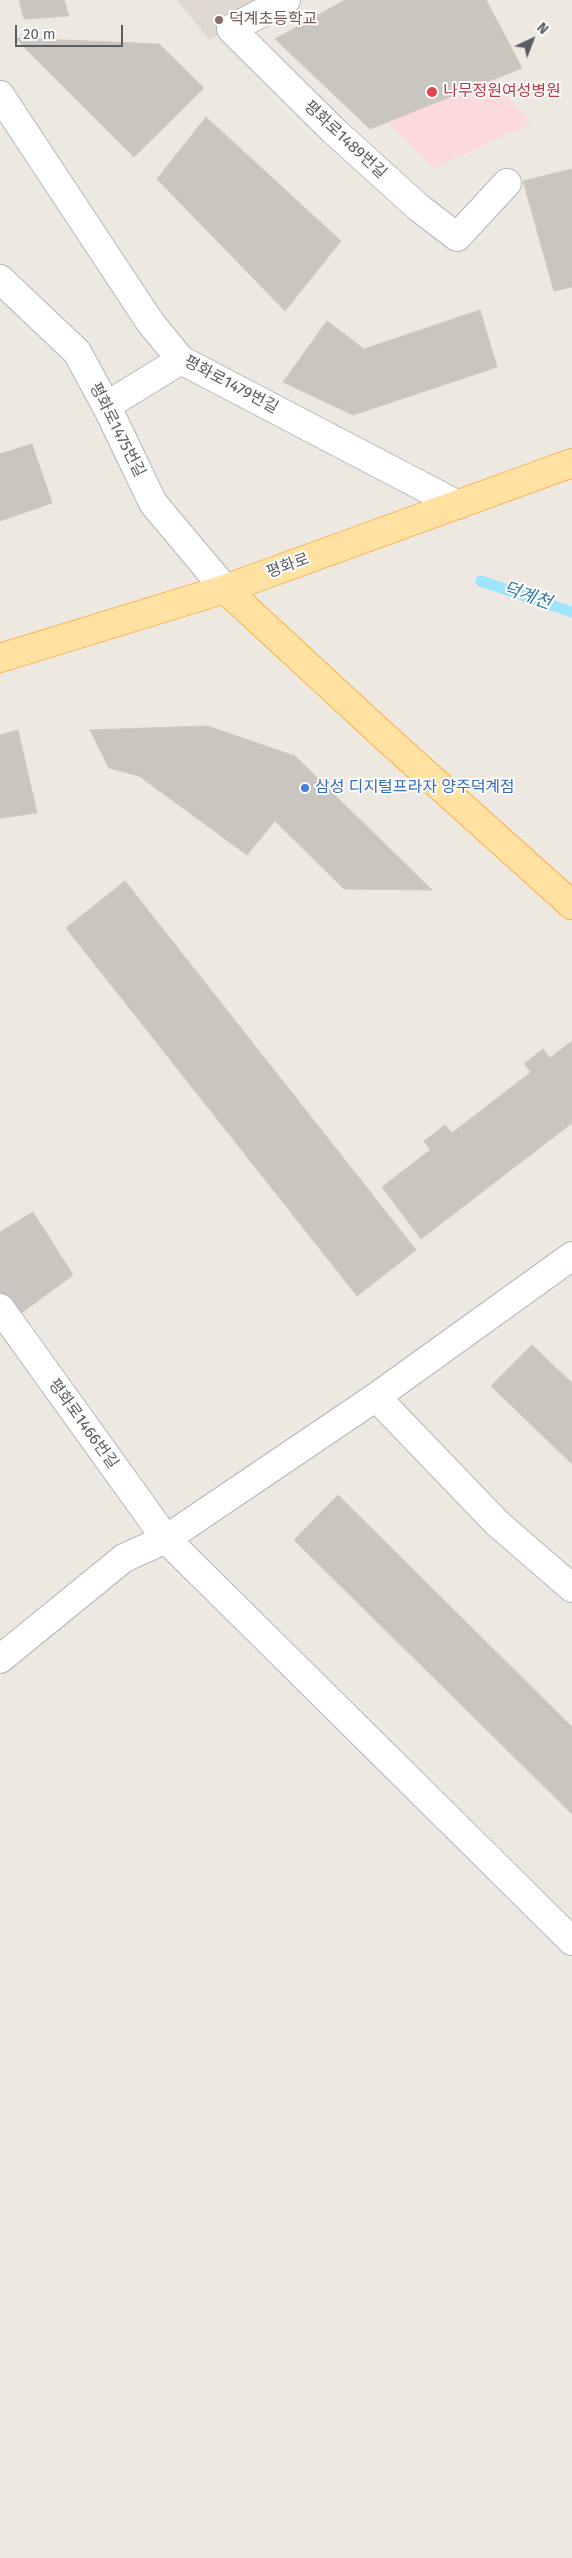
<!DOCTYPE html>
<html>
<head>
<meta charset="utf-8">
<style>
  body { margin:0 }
  #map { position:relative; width:572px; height:2558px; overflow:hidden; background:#ede8e0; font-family:"Fira Sans",sans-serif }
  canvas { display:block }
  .north { position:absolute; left:507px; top:15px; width:50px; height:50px; -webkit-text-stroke:4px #fff; paint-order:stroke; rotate:43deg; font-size:14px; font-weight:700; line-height:20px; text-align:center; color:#595e62 }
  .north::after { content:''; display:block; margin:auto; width:18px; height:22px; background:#595e62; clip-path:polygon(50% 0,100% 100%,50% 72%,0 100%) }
  .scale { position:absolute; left:15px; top:25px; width:108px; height:22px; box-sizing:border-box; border:2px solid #595e62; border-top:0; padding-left:6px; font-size:15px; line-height:18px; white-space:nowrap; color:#595e62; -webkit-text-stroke:4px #fff; paint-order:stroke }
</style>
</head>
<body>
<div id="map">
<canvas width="572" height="2558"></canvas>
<div class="north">N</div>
<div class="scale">20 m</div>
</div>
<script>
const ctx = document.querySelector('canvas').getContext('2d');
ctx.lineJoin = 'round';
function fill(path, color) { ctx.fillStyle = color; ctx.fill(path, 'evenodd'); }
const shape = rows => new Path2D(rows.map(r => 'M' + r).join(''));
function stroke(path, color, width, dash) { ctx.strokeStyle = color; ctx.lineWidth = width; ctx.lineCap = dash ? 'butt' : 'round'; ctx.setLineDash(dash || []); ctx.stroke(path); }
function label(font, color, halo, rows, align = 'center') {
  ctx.font = font + ' "Fira Sans","Noto Sans KR",sans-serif'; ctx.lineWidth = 4; ctx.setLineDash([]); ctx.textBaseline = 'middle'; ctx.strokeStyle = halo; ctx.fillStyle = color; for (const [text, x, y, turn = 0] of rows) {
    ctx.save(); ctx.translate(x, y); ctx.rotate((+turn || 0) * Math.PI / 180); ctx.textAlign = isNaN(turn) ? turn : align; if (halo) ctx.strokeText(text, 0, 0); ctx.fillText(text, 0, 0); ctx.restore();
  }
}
fill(shape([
  [177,0,281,0,209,40]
]), '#dfd9d0');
fill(shape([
  [437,2,530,124,434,168,327,61]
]), '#fcd9db');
stroke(shape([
  [481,581,572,612]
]), '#9de4ff', 11);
const building = shape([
  [19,0,64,0,69,16,24,19,19,0],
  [345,0,486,0,522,68,370,129,275,39,345,0],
  [15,38,159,44,204,88,134,157,15,38],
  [206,117,341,241,285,311,157,179,206,117],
  [572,169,572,287,554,291,523,181,572,169],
  [480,310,497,367,353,415,283,382,327,321,364,349,480,310],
  [32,444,52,503,0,521,0,454,32,444],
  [207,726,295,756,432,890,344,889,275,821,247,855,139,776,109,768,90,730,207,726],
  [18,730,37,813,0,818,0,735,18,730],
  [125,881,416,1250,357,1296,66,928,125,881],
  [572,1041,572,1123,421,1239,382,1187,430,1150,424,1141,445,1125,452,1133,531,1072,524,1064,543,1049,550,1058,572,1041],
  [33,1212,73,1275,16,1317,0,1293,0,1232,33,1212],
  [532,1345,572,1383,572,1464,491,1386,532,1345],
  [338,1495,572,1727,572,1814,294,1540,338,1495]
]);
fill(building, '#c9c5bf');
stroke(building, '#d1c8be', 1);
const minor = shape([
  [286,0,231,29,333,130,418,207,457,237,507,183],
  [0,95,150,322,181,360,458,505],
  [0,279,77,352,109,411,153,503,225,589],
  [106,406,181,360],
  [0,1308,166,1539,572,1941],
  [376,1397,497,1523,572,1588],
  [0,1659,124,1558,166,1539,376,1397,572,1256]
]);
const major = shape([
  [225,589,384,736,572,905],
  [0,658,225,589,572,463]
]);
stroke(minor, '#b3b7bb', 30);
stroke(major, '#f8ae4e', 30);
stroke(minor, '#fff', 28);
stroke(major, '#ffe2a2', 28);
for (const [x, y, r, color] of [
  [219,20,5,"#8d6e63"],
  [432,92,6,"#e0444e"],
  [305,788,5,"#3f7fe0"]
]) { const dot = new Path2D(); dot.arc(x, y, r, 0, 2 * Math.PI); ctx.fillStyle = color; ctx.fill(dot); stroke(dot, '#fff', 2); }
label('16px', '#785e54', '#fff', [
  ["덕계초등학교",229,20]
], 'left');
label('16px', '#be3a42', '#fff', [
  ["나무정원여성병원",443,92]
], 'left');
label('16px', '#595e62', '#fff', [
  ["평화로1489번길",345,140,43],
  ["평화로1479번길",231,385,28],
  ["평화로1475번길",117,430,63],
  ["평화로",288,566,-20],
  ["평화로1466번길",83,1424,54]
]);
label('16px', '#366cbe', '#fff', [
  ["삼성 디지털프라자 양주덕계점",315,788]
], 'left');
label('italic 18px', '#337ba3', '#fff', [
  ["덕계천",527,596,19]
]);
</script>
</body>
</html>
